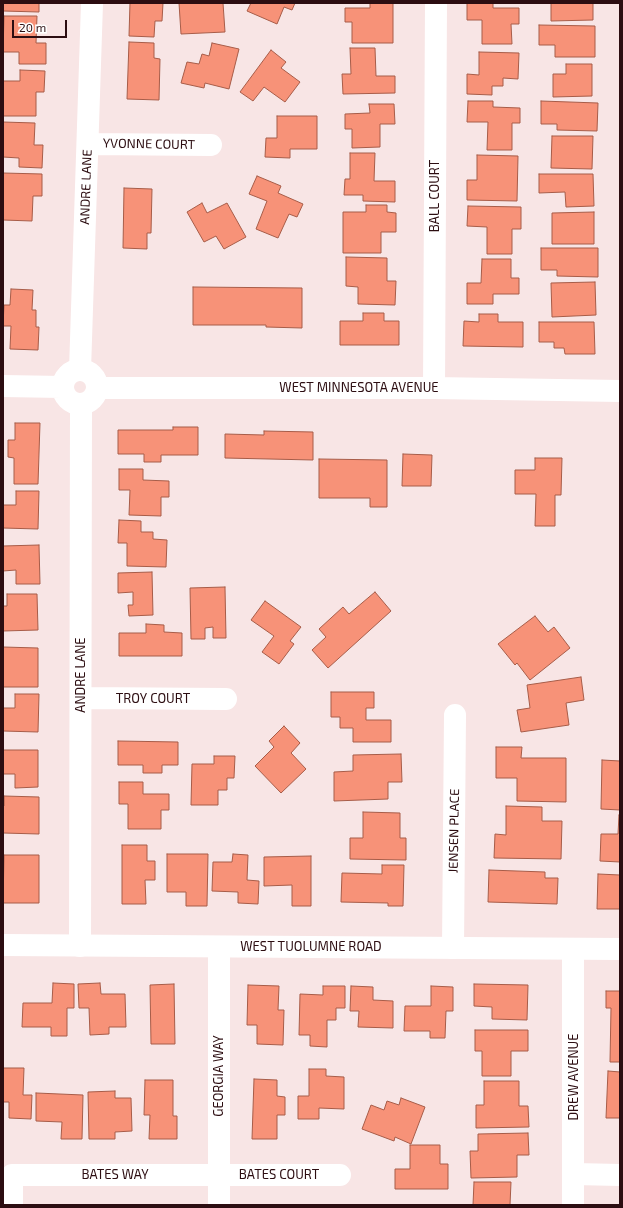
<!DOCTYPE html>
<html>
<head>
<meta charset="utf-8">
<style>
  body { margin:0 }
  #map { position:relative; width:623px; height:1208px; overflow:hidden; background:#f8e5e5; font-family:"Exo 2",sans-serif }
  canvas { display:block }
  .frame { position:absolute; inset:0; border:4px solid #2c0d11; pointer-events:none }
  .scale { position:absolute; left:12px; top:20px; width:55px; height:18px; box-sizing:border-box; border:2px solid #2c0d11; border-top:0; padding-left:5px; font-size:12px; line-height:14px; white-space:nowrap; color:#2c0d11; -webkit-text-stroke:3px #fff; paint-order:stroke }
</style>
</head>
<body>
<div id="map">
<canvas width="623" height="1208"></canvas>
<div class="frame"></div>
<div class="scale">20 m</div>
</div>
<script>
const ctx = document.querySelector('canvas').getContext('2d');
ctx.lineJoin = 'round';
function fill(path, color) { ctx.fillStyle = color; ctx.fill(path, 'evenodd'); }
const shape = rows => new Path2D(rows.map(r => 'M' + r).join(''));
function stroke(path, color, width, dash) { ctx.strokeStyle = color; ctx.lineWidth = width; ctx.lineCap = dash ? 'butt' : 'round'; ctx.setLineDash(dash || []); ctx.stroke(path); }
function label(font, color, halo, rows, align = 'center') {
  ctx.font = font + ' "Exo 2",sans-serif'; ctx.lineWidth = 4; ctx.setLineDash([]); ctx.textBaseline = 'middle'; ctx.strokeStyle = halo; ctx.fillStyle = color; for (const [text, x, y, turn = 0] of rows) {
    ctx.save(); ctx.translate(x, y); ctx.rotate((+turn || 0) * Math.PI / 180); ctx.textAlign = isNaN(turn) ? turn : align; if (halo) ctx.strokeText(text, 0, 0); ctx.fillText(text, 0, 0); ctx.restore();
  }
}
const building = shape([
  [3,3,39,3,39,12,3,11,3,3],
  [130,3,163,3,162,21,155,21,154,37,129,36,130,3],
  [179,3,223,3,225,32,181,34,179,3],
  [251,3,295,3,292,10,284,7,277,24,247,11,251,3],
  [370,3,393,3,393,43,352,43,352,22,345,22,345,8,370,8,370,3],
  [467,3,493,3,493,8,519,8,519,24,511,24,512,44,482,44,482,20,467,20,467,3],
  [551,3,593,3,593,20,551,21,551,3],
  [4,16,37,16,36,43,46,43,46,64,19,64,19,52,3,52,4,16],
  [539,25,595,26,595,57,555,57,555,45,539,45,539,25],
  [129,42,154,43,154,58,160,59,159,100,127,99,129,42],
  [212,43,239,49,229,89,205,83,204,88,181,83,187,62,199,64,202,54,209,56,212,43],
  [350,48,375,48,376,76,395,76,395,93,343,94,342,74,351,74,350,48],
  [271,50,286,62,281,68,300,82,285,102,264,87,253,101,240,92,271,50],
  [479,52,519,53,518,79,503,78,503,86,492,86,492,95,467,94,467,74,479,75,479,52],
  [566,64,592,64,592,96,553,97,553,74,566,74,566,64],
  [20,70,45,71,44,92,36,92,36,116,3,116,3,81,20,81,20,70],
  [468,101,493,101,493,107,520,108,520,123,512,123,512,150,487,150,488,122,467,122,468,101],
  [541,101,598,103,597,131,557,130,557,124,541,124,541,101],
  [369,104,394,104,395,124,380,124,380,147,352,148,352,129,345,129,345,114,370,113,369,104],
  [277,116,317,116,317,149,290,149,290,158,265,157,266,138,277,138,277,116],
  [3,122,35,123,34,145,43,145,42,168,19,167,19,158,3,157,3,122],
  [552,136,593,136,592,169,551,168,552,136],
  [350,153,375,153,374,181,395,181,395,202,363,201,363,195,344,195,345,179,350,179,350,153],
  [477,155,518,156,517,201,467,200,467,180,477,180,477,155],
  [3,173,42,174,42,196,33,196,32,221,3,220,3,173],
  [539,174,593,174,594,206,566,207,565,192,539,193,539,174],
  [257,176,281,186,278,193,303,204,297,217,289,214,278,238,256,229,267,201,249,194,257,176],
  [124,188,152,189,151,233,147,233,147,249,123,248,124,188],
  [202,203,207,213,227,203,246,237,224,249,216,236,204,242,187,212,202,203],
  [366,205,387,205,387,212,396,213,396,232,381,232,381,253,343,253,343,212,366,212,366,205],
  [468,206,521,207,521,229,512,229,512,254,487,254,487,227,467,226,468,206],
  [594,212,594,244,552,244,552,213,594,212],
  [541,248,598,248,598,277,557,276,557,270,541,270,541,248],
  [346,257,387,258,387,281,396,281,395,305,358,304,358,287,346,286,346,257],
  [482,259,511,259,511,278,519,278,519,294,493,294,493,304,467,304,467,283,481,283,482,259],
  [595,282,596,315,552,317,551,283,595,282],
  [193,287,302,288,302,328,266,327,266,325,193,325,193,287],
  [11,289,33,290,32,310,36,310,36,327,39,327,38,350,10,349,11,326,3,326,3,325,4,305,10,305,11,289],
  [363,313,384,313,384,321,399,321,399,345,340,345,340,321,363,321,363,313],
  [479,314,498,314,498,322,523,322,523,347,463,346,464,321,479,322,479,314],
  [539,322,594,322,595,354,565,354,564,348,554,348,554,342,539,342,539,322],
  [15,423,40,423,38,484,14,484,14,458,8,457,8,440,15,440,15,423],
  [173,427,198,427,198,455,161,455,161,462,144,462,144,454,118,454,118,430,173,430,173,427],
  [264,431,313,432,313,460,225,458,225,434,264,435,264,431],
  [403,454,432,455,431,486,402,486,403,454],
  [535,458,562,458,561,495,555,495,555,526,535,526,536,494,515,494,515,470,535,470,535,458],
  [319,459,387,460,387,507,370,507,370,498,319,498,319,459],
  [119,469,143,469,143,480,169,481,169,497,161,497,161,516,129,515,130,490,119,490,119,469],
  [16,491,39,491,38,529,3,528,3,505,16,505,16,491],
  [119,520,141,521,141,532,153,532,153,539,167,540,166,567,127,566,127,543,118,543,119,520],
  [39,545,40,584,16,584,16,570,3,571,3,546,39,545],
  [152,572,153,615,129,616,128,605,133,605,133,592,118,593,118,573,152,572],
  [225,587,226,638,213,638,213,627,205,628,205,639,191,639,190,588,225,587],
  [375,592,391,611,328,668,312,650,326,637,319,629,343,607,349,614,375,592],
  [7,594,37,594,38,630,3,631,3,606,7,606,7,594],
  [265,601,301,627,290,641,294,644,279,664,262,652,274,636,251,620,265,601],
  [535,616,548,632,554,627,570,648,530,680,517,663,515,665,498,644,535,616],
  [146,624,164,625,164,632,182,633,182,656,119,656,119,633,146,633,146,624],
  [3,647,38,648,38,687,3,687,3,647],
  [581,677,584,700,566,703,569,725,521,732,517,710,530,708,527,685,581,677],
  [331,692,374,692,374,708,366,708,366,720,391,720,391,742,353,742,353,728,340,728,340,717,331,717,331,692],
  [15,694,39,694,38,732,3,731,3,708,15,708,15,694],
  [284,726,300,743,291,753,306,769,281,793,255,766,274,747,269,741,284,726],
  [118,741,178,742,178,765,162,765,162,773,143,773,143,765,118,765,118,741],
  [496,747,522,747,521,758,566,758,566,802,517,801,517,778,496,778,496,747],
  [3,750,38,750,38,787,15,788,15,774,3,774,3,750],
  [401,754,402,782,388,782,388,799,334,801,334,772,353,771,353,755,401,754],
  [214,756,235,756,234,778,227,778,227,790,218,790,218,805,191,805,192,764,214,764,214,756],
  [602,760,620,761,620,810,601,809,602,760],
  [119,782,143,782,143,794,169,794,169,810,161,810,161,829,128,829,128,804,119,804,119,782],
  [4,796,39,797,39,834,3,833,3,806,4,806,4,796],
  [506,806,542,807,542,821,562,821,561,859,494,858,495,834,506,835,506,806],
  [363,812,400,813,400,838,406,838,406,860,350,859,350,838,363,838,363,812],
  [619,815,620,815,620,862,600,861,601,834,618,834,619,815],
  [122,845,147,845,147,861,155,861,155,880,145,880,146,904,122,904,122,845],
  [167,854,208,854,207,906,186,906,186,892,167,892,167,854],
  [233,854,248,855,247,880,259,881,258,904,238,903,238,892,212,891,213,862,232,862,233,854],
  [4,855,39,855,39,903,3,903,4,855],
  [311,856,311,906,292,906,292,885,264,886,264,857,311,856],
  [382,865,404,865,403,906,388,906,388,903,341,902,342,873,382,874,382,865],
  [489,870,545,872,545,878,558,878,557,904,488,902,489,870],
  [598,874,620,875,620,909,597,909,598,874],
  [53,983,74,984,74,1008,67,1008,67,1036,51,1036,51,1027,22,1027,23,1003,52,1003,53,983],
  [100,983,101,994,125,994,126,1027,109,1027,109,1034,90,1035,89,1008,79,1008,78,984,100,983],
  [174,984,175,1044,151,1044,150,985,174,984],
  [474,984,528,985,527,1020,492,1019,492,1007,474,1006,474,984],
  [248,985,279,986,278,1010,284,1010,283,1045,257,1044,257,1025,247,1025,248,985],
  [323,986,345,986,345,1008,336,1008,336,1020,327,1020,327,1047,310,1046,310,1035,299,1035,300,994,323,995,323,986],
  [351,986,373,987,373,1000,393,1001,393,1028,358,1027,359,1011,350,1011,351,986],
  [431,986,453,987,453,1011,446,1011,445,1038,430,1038,430,1031,404,1031,405,1006,431,1006,431,986],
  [606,991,620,991,620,1062,610,1062,611,1008,606,1008,606,991],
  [475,1030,528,1030,528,1051,511,1051,511,1076,482,1076,482,1051,475,1051,475,1030],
  [3,1068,24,1068,23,1095,32,1095,31,1119,9,1118,9,1102,3,1102,3,1068],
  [309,1069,326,1069,326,1076,344,1077,344,1109,319,1108,319,1119,298,1119,298,1096,309,1096,309,1069],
  [608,1071,620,1072,620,1118,606,1118,608,1071],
  [254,1079,277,1080,277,1096,285,1097,285,1115,277,1115,277,1139,252,1139,254,1079],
  [145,1080,173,1080,173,1116,177,1116,177,1139,149,1139,150,1115,144,1115,145,1080],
  [484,1081,519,1081,519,1106,528,1106,529,1127,476,1128,476,1105,484,1105,484,1081],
  [115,1091,115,1098,131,1098,132,1131,115,1132,115,1139,89,1139,88,1092,115,1091],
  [36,1093,83,1095,82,1139,61,1139,62,1122,36,1121,36,1093],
  [401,1098,425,1107,411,1144,395,1137,394,1141,362,1129,371,1105,384,1110,387,1101,399,1105,401,1098],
  [528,1133,529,1155,517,1155,517,1177,471,1178,470,1151,478,1151,478,1134,528,1133],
  [410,1145,440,1145,440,1164,448,1164,448,1189,395,1189,395,1169,410,1169,410,1145],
  [474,1182,511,1182,510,1205,473,1205,474,1182]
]);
fill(building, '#f79278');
stroke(building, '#a75c48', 1);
stroke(shape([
  [88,144,211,145],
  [80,370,92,3],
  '63 387a17 17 0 1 1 34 0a17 17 0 1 1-34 0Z',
  [3,386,63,387],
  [97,388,434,388,620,391],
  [434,388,436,3],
  [81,698,226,699],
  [80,946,81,404],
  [453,948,455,715],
  [574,1174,620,1175],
  [12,1205,12,1175,340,1175],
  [219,1205,219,947],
  [573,1205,573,949]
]), '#fff', 22);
stroke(shape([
  [3,945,620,949]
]), '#fff', 22);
label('13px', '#2c0d11', '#fff', [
  ["YVONNE COURT",149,144,1],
  ["ANDRE LANE",86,187,-88],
  ["BALL COURT",435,196,-90],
  ["WEST MINNESOTA AVENUE",359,388],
  ["ANDRE LANE",81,675,-90],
  ["TROY COURT",153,699],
  ["JENSEN PLACE",454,831,-89],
  ["WEST TUOLUMNE ROAD",311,947],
  ["GEORGIA WAY",219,1076,-90],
  ["DREW AVENUE",574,1077,-90],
  ["BATES WAY",115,1175],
  ["BATES COURT",279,1175]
]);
</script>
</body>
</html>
